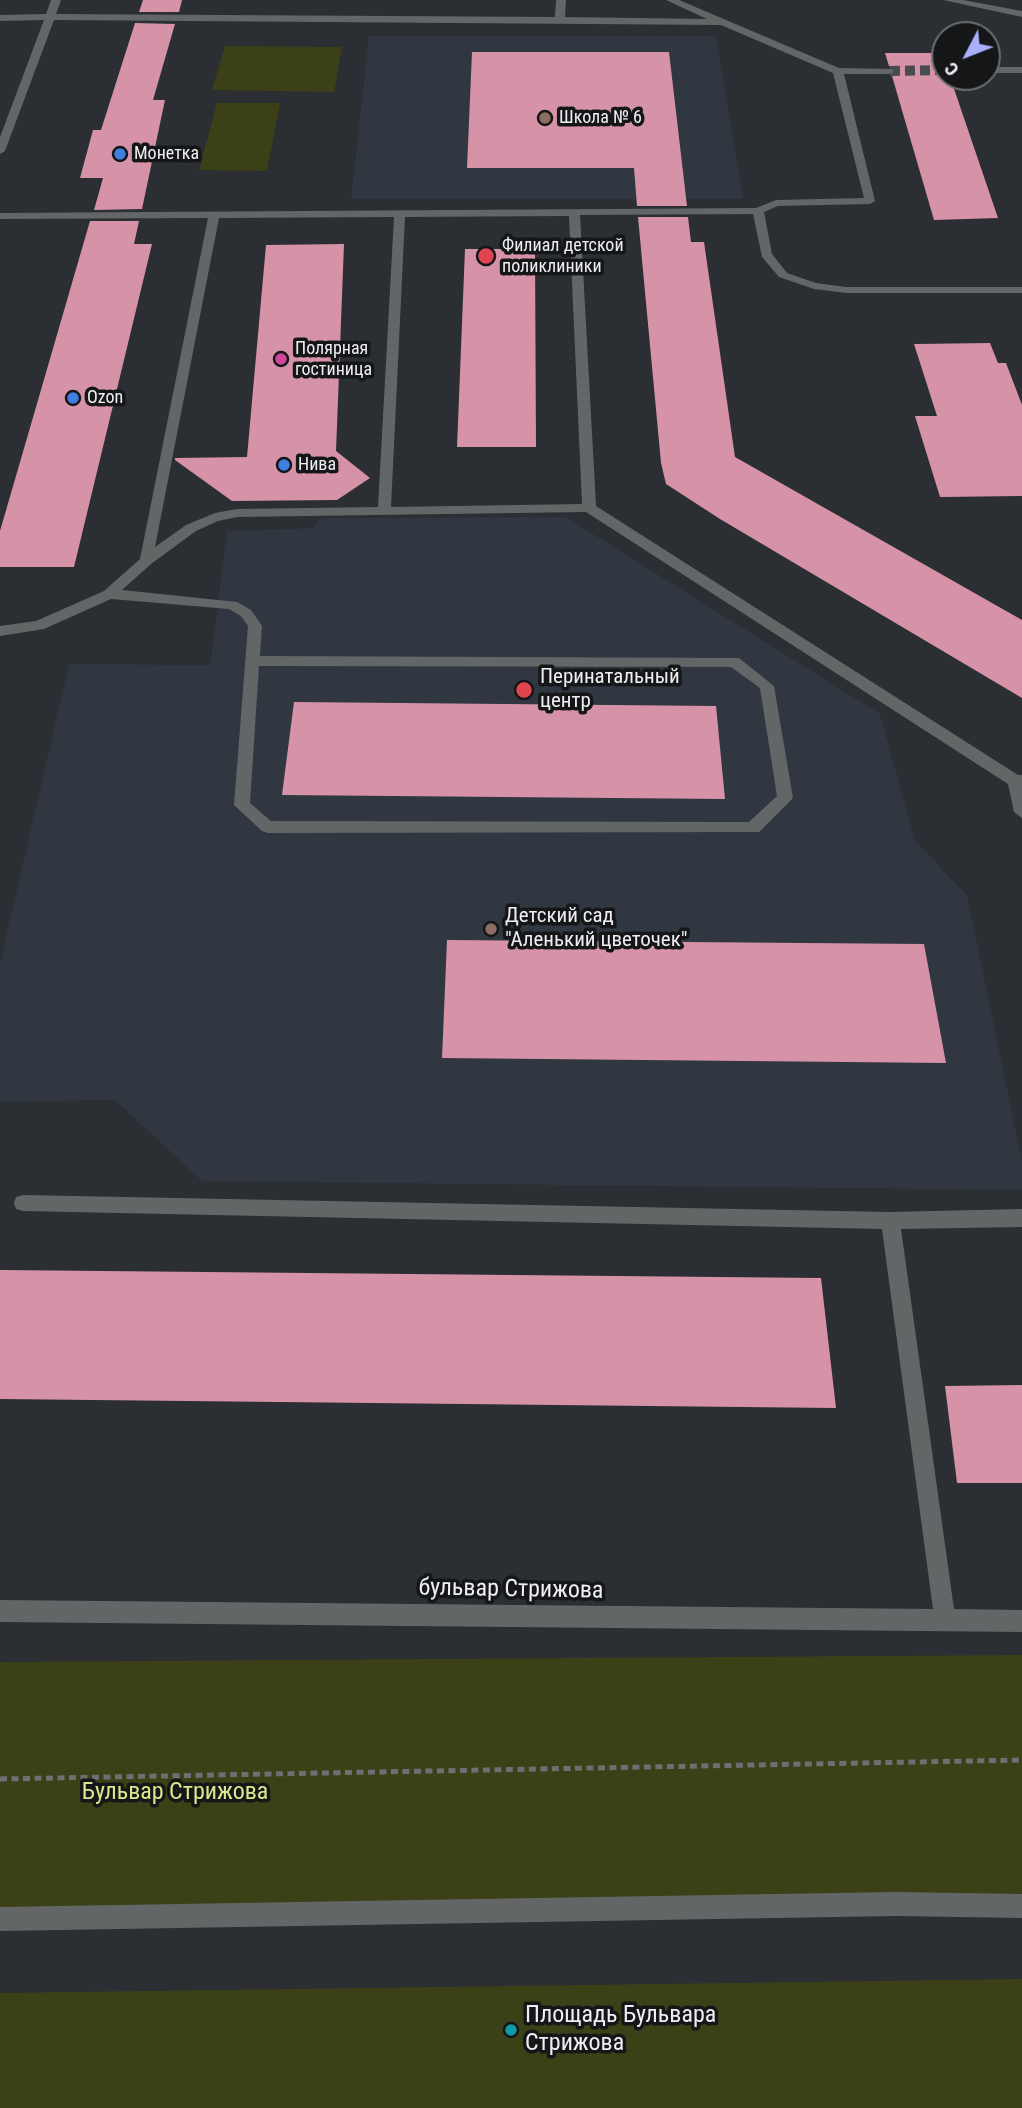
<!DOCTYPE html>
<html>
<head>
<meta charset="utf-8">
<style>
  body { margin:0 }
  #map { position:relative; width:1022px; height:2108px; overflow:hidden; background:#2b2e32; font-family:"Roboto Condensed",sans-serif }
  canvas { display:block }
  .north { position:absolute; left:931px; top:21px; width:70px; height:70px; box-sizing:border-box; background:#151618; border:2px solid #6b6d6f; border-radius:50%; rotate:228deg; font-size:19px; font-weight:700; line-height:28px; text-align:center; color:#edeff2 }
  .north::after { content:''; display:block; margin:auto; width:24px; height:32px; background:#a8b0fc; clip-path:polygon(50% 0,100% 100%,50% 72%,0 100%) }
</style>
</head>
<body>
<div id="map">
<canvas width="1022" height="2108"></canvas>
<div class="north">С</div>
</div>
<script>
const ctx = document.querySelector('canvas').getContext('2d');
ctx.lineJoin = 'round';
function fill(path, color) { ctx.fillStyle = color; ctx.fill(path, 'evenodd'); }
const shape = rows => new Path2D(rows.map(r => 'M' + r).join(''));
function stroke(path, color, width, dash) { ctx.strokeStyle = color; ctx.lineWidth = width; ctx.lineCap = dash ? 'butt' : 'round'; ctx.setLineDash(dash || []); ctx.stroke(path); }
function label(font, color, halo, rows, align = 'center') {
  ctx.font = font + ' "Roboto Condensed",sans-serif'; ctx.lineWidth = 7; ctx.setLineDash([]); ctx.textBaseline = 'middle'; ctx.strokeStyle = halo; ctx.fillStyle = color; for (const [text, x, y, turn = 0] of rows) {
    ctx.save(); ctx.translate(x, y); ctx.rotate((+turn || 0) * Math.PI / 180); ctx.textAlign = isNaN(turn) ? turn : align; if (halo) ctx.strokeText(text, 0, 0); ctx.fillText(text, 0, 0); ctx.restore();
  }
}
fill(shape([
  [369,36,716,36,743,199,351,199],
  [566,517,880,714,915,841,967,895,1022,1161,1022,1190,202,1181,115,1100,0,1102,0,963,69,664,210,665,227,531,314,528,319,518]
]), '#303740');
fill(shape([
  [225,46,342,47,334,92,212,90],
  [217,103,280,103,267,171,199,170],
  [1022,1655,1022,1904,0,1928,0,1662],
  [1022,1979,1022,2108,0,2108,0,1993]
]), '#3c4017');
fill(shape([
  [143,0,182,0,179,12,139,12],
  [135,23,175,24,153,100,165,100,142,209,94,210,103,178,80,178,93,130,101,130],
  [472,52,669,52,687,206,637,206,634,168,467,168],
  [885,53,941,53,945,77,950,77,998,218,934,220,892,76,895,75,896,69,889,66],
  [638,217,688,217,691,242,704,242,735,457,1022,620,1022,698,720,519,666,484,661,463],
  [90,221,139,221,134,244,152,244,74,567,0,567,0,531],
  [344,244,336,451,370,478,337,500,232,501,175,460,175,458,247,457,266,245],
  [465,249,535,249,536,447,457,447],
  [990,343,998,363,1006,363,1022,405,1022,496,940,497,915,416,937,416,914,344],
  [294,702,716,706,725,799,282,795],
  [447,940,924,944,946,1063,442,1058],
  [0,1270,821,1278,836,1408,0,1399],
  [1022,1385,1022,1483,957,1483,945,1386]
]), '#d693a7');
stroke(shape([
  [890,71,945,70]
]), '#484b4f', 10, [10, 5]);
stroke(shape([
  [0,1779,1022,1760]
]), '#6d6f73', 5, [7, 4.5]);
fill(shape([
  [51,0,61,0,56,14,555,17,556,0,566,0,565,17,707,19,666,0,679,0,839,68,893,69,893,73,890,74,844,74,875,201,870,204,778,206,764,212,772,254,787,273,816,283,846,287,1022,287,1022,293,846,293,814,289,779,277,762,257,753,214,580,215,596,506,1018,775,1022,775,1022,818,1014,812,1008,784,586,512,237,517,218,521,196,531,151,564,122,590,237,602,251,610,262,626,260,656,739,658,774,686,793,798,759,832,268,833,262,831,234,805,248,626,241,616,229,609,111,599,44,629,0,636,0,626,36,621,104,591,140,559,208,218,0,219,0,213,756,208,776,200,864,198,833,73,721,25,54,20,5,151,0,154,0,137,44,20,0,21,0,15,46,14,51,0],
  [569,216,582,504,391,507,405,217,569,216],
  [394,217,378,507,237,509,215,513,186,525,155,547,219,218,394,217],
  [259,666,731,667,760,688,777,796,749,822,271,821,250,803,259,666],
  [943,0,963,0,1022,11,1022,17,943,0],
  [987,67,1022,67,1022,73,987,73,987,67],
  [23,1195,890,1212,1022,1209,1022,1227,901,1229,954,1609,1022,1610,1022,1632,0,1622,0,1600,933,1609,882,1229,23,1211,16,1209,14,1203,16,1197,23,1195],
  [896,1892,1022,1894,1022,1918,896,1916,0,1931,0,1907,896,1892]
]), '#636667');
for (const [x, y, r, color] of [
  [545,118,7,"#8d6e63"],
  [120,154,7,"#3f7fe0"],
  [486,256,9,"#e0444e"],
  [281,359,7,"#d1479c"],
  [73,398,7,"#3f7fe0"],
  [284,465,7,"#3f7fe0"],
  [524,690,9,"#e0444e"],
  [491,929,7,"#8d6e63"],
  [511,2030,7,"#0f9aa8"]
]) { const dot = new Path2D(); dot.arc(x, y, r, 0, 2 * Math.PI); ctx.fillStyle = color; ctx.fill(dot); stroke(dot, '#151618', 2.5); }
label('18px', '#edeff2', '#151618', [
  ["Школа № 6",559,118],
  ["Монетка",134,154],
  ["Филиал детской",502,246],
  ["поликлиники",502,267],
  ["Полярная",295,349],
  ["гостиница",295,370],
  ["Ozon",87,398],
  ["Нива",298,465]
], 'left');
label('21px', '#edeff2', '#151618', [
  ["Перинатальный",540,678],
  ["центр",540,702],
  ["Детский сад",505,917],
  ["\"Аленький цветочек\"",505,941]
], 'left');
label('24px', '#edeff2', '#151618', [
  ["бульвар Стрижова",511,1590,1]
]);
label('24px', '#dbe78d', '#151618', [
  ["Бульвар Стрижова",175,1793]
]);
label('24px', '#edeff2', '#151618', [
  ["Площадь Бульвара",525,2016],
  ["Стрижова",525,2044]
], 'left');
</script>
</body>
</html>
